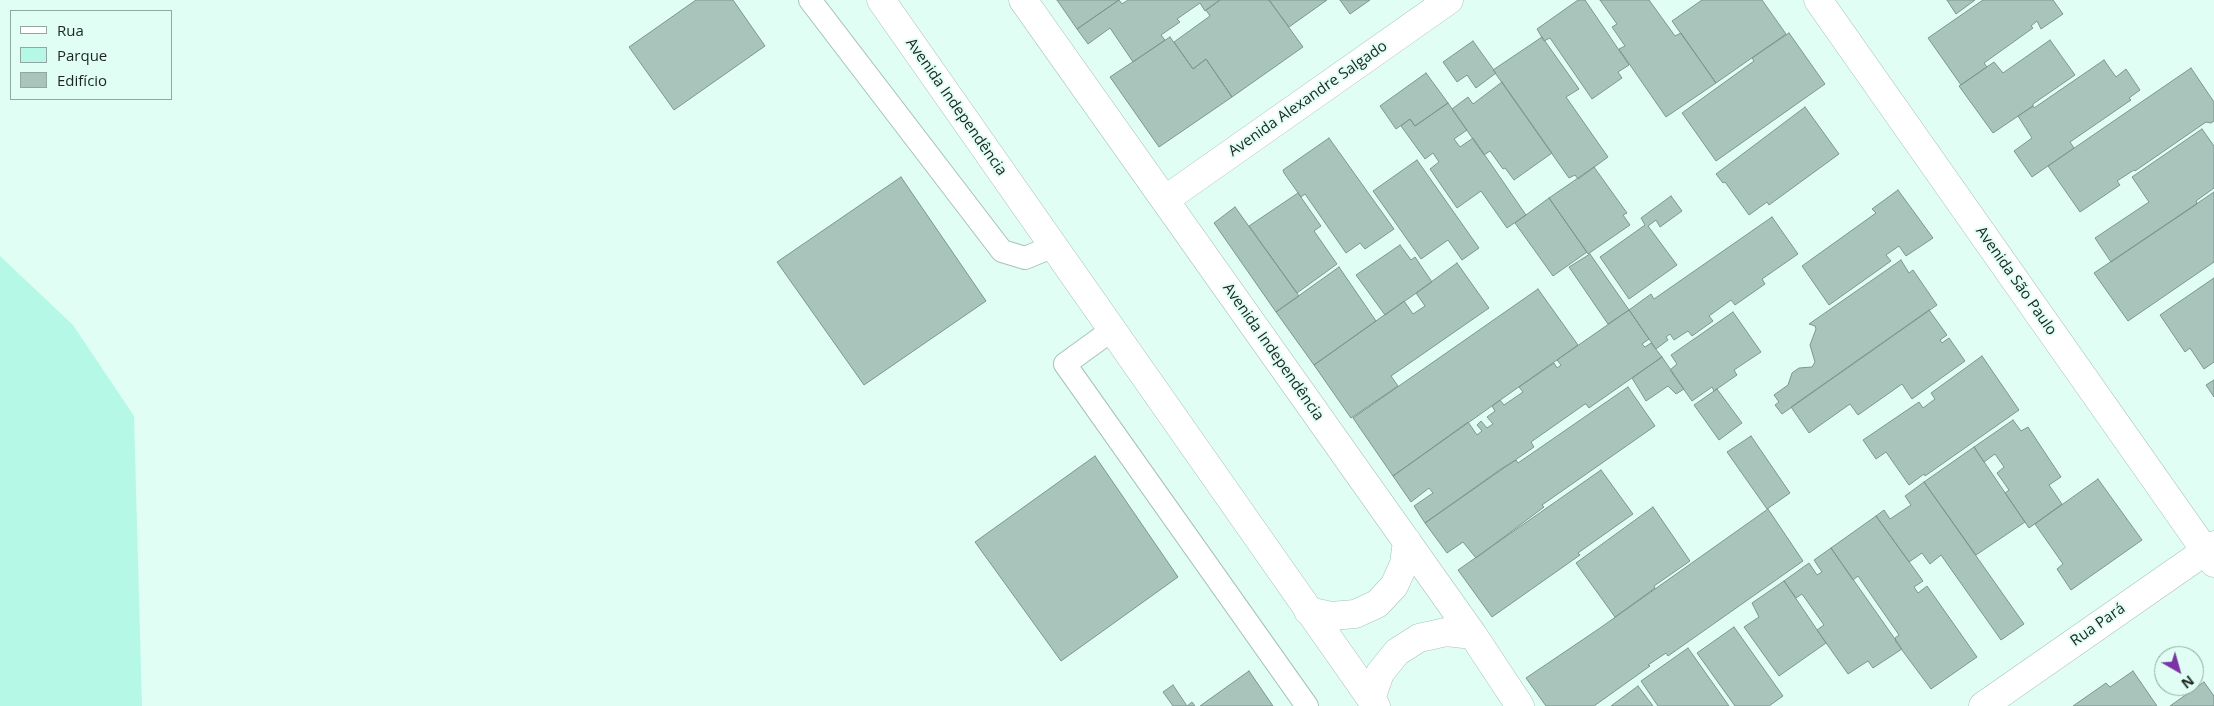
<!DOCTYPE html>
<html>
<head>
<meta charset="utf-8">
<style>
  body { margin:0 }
  #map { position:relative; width:2214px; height:706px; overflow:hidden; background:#e1fef5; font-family:"Open Sans",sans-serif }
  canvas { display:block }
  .legend { position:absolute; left:10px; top:10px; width:162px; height:90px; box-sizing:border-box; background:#e1fef5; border:1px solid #91a7a1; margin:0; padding:6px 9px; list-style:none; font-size:15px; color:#1a2522 }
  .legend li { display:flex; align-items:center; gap:10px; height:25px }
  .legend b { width:25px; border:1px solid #91a7a1 }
  .north { position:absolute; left:2154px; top:646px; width:50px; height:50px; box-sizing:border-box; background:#e1fef5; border:1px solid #91a7a1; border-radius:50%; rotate:142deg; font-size:14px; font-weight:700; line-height:20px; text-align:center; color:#1a2522 }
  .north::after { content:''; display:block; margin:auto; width:18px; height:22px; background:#7b33a5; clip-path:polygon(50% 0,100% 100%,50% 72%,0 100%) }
</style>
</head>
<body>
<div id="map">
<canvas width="2214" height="706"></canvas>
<ul class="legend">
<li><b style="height:6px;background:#fff"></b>Rua</li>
<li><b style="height:14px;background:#b4f8e5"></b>Parque</li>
<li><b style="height:14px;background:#a8c4bb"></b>Edifício</li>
</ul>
<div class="north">N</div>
</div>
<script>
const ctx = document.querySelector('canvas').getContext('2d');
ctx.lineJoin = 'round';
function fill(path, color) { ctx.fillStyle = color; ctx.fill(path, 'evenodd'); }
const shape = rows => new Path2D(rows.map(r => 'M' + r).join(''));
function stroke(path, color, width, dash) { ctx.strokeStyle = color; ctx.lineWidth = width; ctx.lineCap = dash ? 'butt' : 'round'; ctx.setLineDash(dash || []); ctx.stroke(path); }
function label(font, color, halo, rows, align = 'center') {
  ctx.font = font + ' "Open Sans",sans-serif'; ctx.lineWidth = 4; ctx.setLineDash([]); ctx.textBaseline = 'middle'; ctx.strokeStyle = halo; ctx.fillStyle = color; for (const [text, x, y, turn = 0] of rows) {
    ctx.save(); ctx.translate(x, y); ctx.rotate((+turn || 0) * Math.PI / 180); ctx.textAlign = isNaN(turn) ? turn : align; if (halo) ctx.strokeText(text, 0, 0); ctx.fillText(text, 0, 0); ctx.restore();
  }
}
fill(shape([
  [0,256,73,325,134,416,142,706,0,706]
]), '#b4f8e5');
const building = shape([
  [696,0,733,0,765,46,674,110,629,47,696,0],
  [1057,0,1119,0,1077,29,1057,0],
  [1119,0,1122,4,1128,0,1220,0,1205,11,1200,3,1177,19,1180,22,1161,35,1165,40,1133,62,1110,28,1088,44,1077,29,1119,0],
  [1220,0,1269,0,1303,47,1232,97,1206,59,1193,69,1174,42,1210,16,1206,10,1220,0],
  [1269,0,1327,0,1289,27,1269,0],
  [1340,0,1370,0,1350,14,1340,0],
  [1578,0,1585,0,1629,65,1618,72,1622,78,1592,99,1550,38,1544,41,1537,29,1578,0],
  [1600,0,1649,0,1675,36,1681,33,1716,83,1666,117,1619,49,1625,46,1612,27,1617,24,1600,0],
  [1702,0,1762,0,1786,34,1716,83,1672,21,1702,0],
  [1947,0,1975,0,1956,14,1947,0],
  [1983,0,2053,0,2063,14,2041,29,2037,21,2031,26,2033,28,1984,63,1987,67,1961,85,1928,38,1983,0],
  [1789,33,1825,84,1716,161,1682,113,1754,61,1752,58,1789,33],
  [1170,37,1193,69,1206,59,1232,97,1159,147,1110,77,1170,37],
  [1542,37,1579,89,1566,97,1608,157,1578,179,1575,175,1569,178,1493,70,1542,37],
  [2050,40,2075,75,2033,104,2033,106,1993,133,1959,86,1994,62,2003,73,2050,40],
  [1473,41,1496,73,1476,88,1467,75,1457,82,1443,62,1473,41],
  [2104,60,2116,77,2126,69,2140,90,2129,98,2131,100,2070,142,2074,148,2032,177,2014,151,2032,138,2018,116,2033,106,2034,108,2104,60],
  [2191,68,2214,102,2214,121,2211,123,2206,122,2135,171,2134,170,2117,181,2120,185,2080,212,2048,166,2191,68],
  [1426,73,1448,103,1415,126,1410,119,1396,129,1380,106,1426,73],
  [1502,82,1552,153,1514,180,1505,168,1503,169,1490,151,1484,155,1452,109,1468,97,1473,104,1502,82],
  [1448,103,1467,130,1454,139,1460,147,1473,138,1526,215,1507,228,1481,191,1457,208,1430,169,1439,162,1433,153,1425,159,1401,126,1410,119,1415,126,1448,103],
  [1805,107,1839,154,1769,205,1767,202,1749,215,1725,182,1723,183,1716,174,1805,107],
  [2202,129,2214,146,2214,188,2196,201,2197,204,2111,262,2095,238,2149,202,2132,177,2202,129],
  [1329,138,1394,229,1365,249,1360,243,1346,253,1305,194,1301,197,1284,173,1283,170,1329,138],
  [1417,160,1479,248,1462,260,1448,240,1421,259,1373,191,1417,160],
  [1594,167,1627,213,1623,215,1630,225,1588,254,1549,198,1594,167],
  [901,177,986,301,864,385,777,262,901,177],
  [1898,190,1933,238,1906,256,1899,246,1886,255,1891,261,1829,305,1802,266,1876,213,1872,209,1898,190],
  [2214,192,2214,262,2128,321,2094,273,2214,192],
  [1298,193,1321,226,1314,231,1337,264,1297,293,1249,226,1298,193],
  [1671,196,1682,211,1660,227,1656,220,1648,226,1677,265,1629,299,1600,257,1645,225,1641,218,1671,196],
  [1549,198,1587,252,1553,276,1515,223,1549,198],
  [1235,207,1299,296,1276,312,1214,223,1235,207],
  [1772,217,1798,254,1762,279,1765,284,1735,305,1731,300,1709,316,1713,321,1692,336,1688,331,1674,340,1670,334,1666,337,1668,340,1656,349,1629,310,1651,294,1654,299,1772,217],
  [1400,245,1411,260,1415,257,1432,282,1385,315,1356,275,1400,245],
  [1590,254,1629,310,1608,324,1569,267,1590,254],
  [1901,260,1909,273,1913,270,1937,305,1782,414,1775,405,1779,402,1774,395,1788,385,1792,373,1799,368,1812,367,1815,362,1810,345,1816,329,1815,326,1809,324,1901,260],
  [1457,263,1489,308,1391,376,1398,386,1351,418,1314,365,1404,301,1413,314,1425,306,1416,293,1457,263],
  [1339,267,1376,321,1314,365,1276,312,1339,267],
  [2214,278,2214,362,2204,369,2190,348,2185,352,2160,315,2214,278],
  [1538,289,1578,345,1393,476,1353,418,1538,289],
  [1629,310,1649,339,1642,344,1645,347,1651,343,1662,357,1589,408,1586,404,1585,404,1531,442,1534,447,1425,523,1414,506,1433,493,1429,488,1411,502,1393,476,1468,422,1477,435,1482,431,1477,425,1481,421,1487,428,1493,424,1487,417,1495,411,1492,406,1500,400,1504,405,1523,392,1519,387,1554,363,1557,368,1561,365,1557,360,1629,310],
  [1929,310,1947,335,1940,340,1942,343,1949,338,1965,361,1912,399,1902,384,1858,415,1850,404,1809,433,1791,407,1929,310],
  [1733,312,1761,352,1734,370,1737,375,1714,391,1712,387,1692,401,1670,370,1677,364,1671,355,1733,312],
  [1982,356,2019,410,1925,476,1924,474,1909,485,1886,452,1876,459,1863,440,1919,402,1923,408,1935,399,1931,393,1982,356],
  [1662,357,1684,389,1676,394,1668,386,1646,401,1632,378,1662,357],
  [2214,380,2214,397,2206,385,2214,380],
  [1628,387,1655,426,1542,505,1544,507,1476,558,1463,542,1447,553,1425,523,1501,469,1516,460,1518,463,1628,387],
  [1717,389,1742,423,1719,440,1694,405,1717,389],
  [2013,420,2021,431,2028,427,2061,477,2049,485,2062,504,2029,528,2005,493,2009,490,1997,473,2004,467,1995,454,1984,462,1974,447,2013,420],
  [1751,436,1790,493,1767,509,1727,452,1751,436],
  [1974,447,2025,522,1976,555,1924,482,1974,447],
  [1095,456,1178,577,1061,661,975,542,1095,456],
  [1601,470,1633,514,1578,553,1580,555,1492,617,1458,570,1601,470],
  [2098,479,2142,540,2071,590,2057,569,2063,564,2035,524,2098,479],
  [1924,482,2024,624,2001,640,1941,555,1930,564,1922,553,1909,562,1876,516,1884,510,1890,519,1911,505,1905,496,1924,482],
  [1653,507,1690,561,1654,586,1655,588,1615,617,1576,563,1653,507],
  [1768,509,1803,561,1668,656,1666,653,1648,665,1650,666,1594,706,1546,706,1526,678,1600,628,1768,509],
  [1876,516,1923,581,1914,587,1918,593,1927,586,1977,657,1931,689,1896,642,1895,638,1899,635,1858,576,1853,580,1831,548,1876,516],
  [1831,548,1902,649,1873,668,1868,661,1848,674,1817,630,1824,625,1802,594,1796,598,1784,581,1809,563,1817,575,1822,572,1814,560,1831,548],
  [1784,581,1826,643,1779,676,1744,627,1759,617,1752,603,1784,581],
  [1734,627,1783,696,1769,706,1735,706,1697,653,1734,627],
  [1688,648,1729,706,1658,706,1641,681,1688,648],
  [1249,671,1273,706,1200,706,1249,671],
  [2133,671,2157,706,2073,706,2106,683,2110,687,2133,671],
  [2204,682,2214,696,2214,706,2170,706,2204,682],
  [1173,685,1187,706,1192,702,1195,706,1173,706,1163,692,1173,685],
  [1638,686,1653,706,1611,706,1638,686]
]);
fill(building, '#a8c4bb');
stroke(building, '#7c978f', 1);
const service = shape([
  [810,0,1002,251,1025,258,1054,246],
  [1112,330,1065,364,1307,706]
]);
const minor = shape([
  [1818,0,2214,563],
  [1166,199,1449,0],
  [1983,706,2214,545]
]);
const primary = shape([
  [881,0,1376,706],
  [1023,0,1473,635,1520,706],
  [1308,611,1331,616,1355,614,1377,604,1394,586,1404,564,1407,541],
  [1371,699,1380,673,1397,652,1419,638,1446,632,1473,635]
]);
stroke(service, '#a6c2ba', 24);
stroke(minor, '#a6c2ba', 29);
stroke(primary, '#a6c2ba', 29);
stroke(service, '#fff', 22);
stroke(minor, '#fff', 28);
stroke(primary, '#fff', 28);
label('15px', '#1a2522', '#e1fef5', [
  ["Avenida Alexandre Salgado",1308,99,-35],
  ["Avenida Independência",956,107,55],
  ["Avenida São Paulo",2016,281,55],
  ["Avenida Independência",1273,352,55],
  ["Rua Pará",2098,625,-35]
]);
</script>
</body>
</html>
